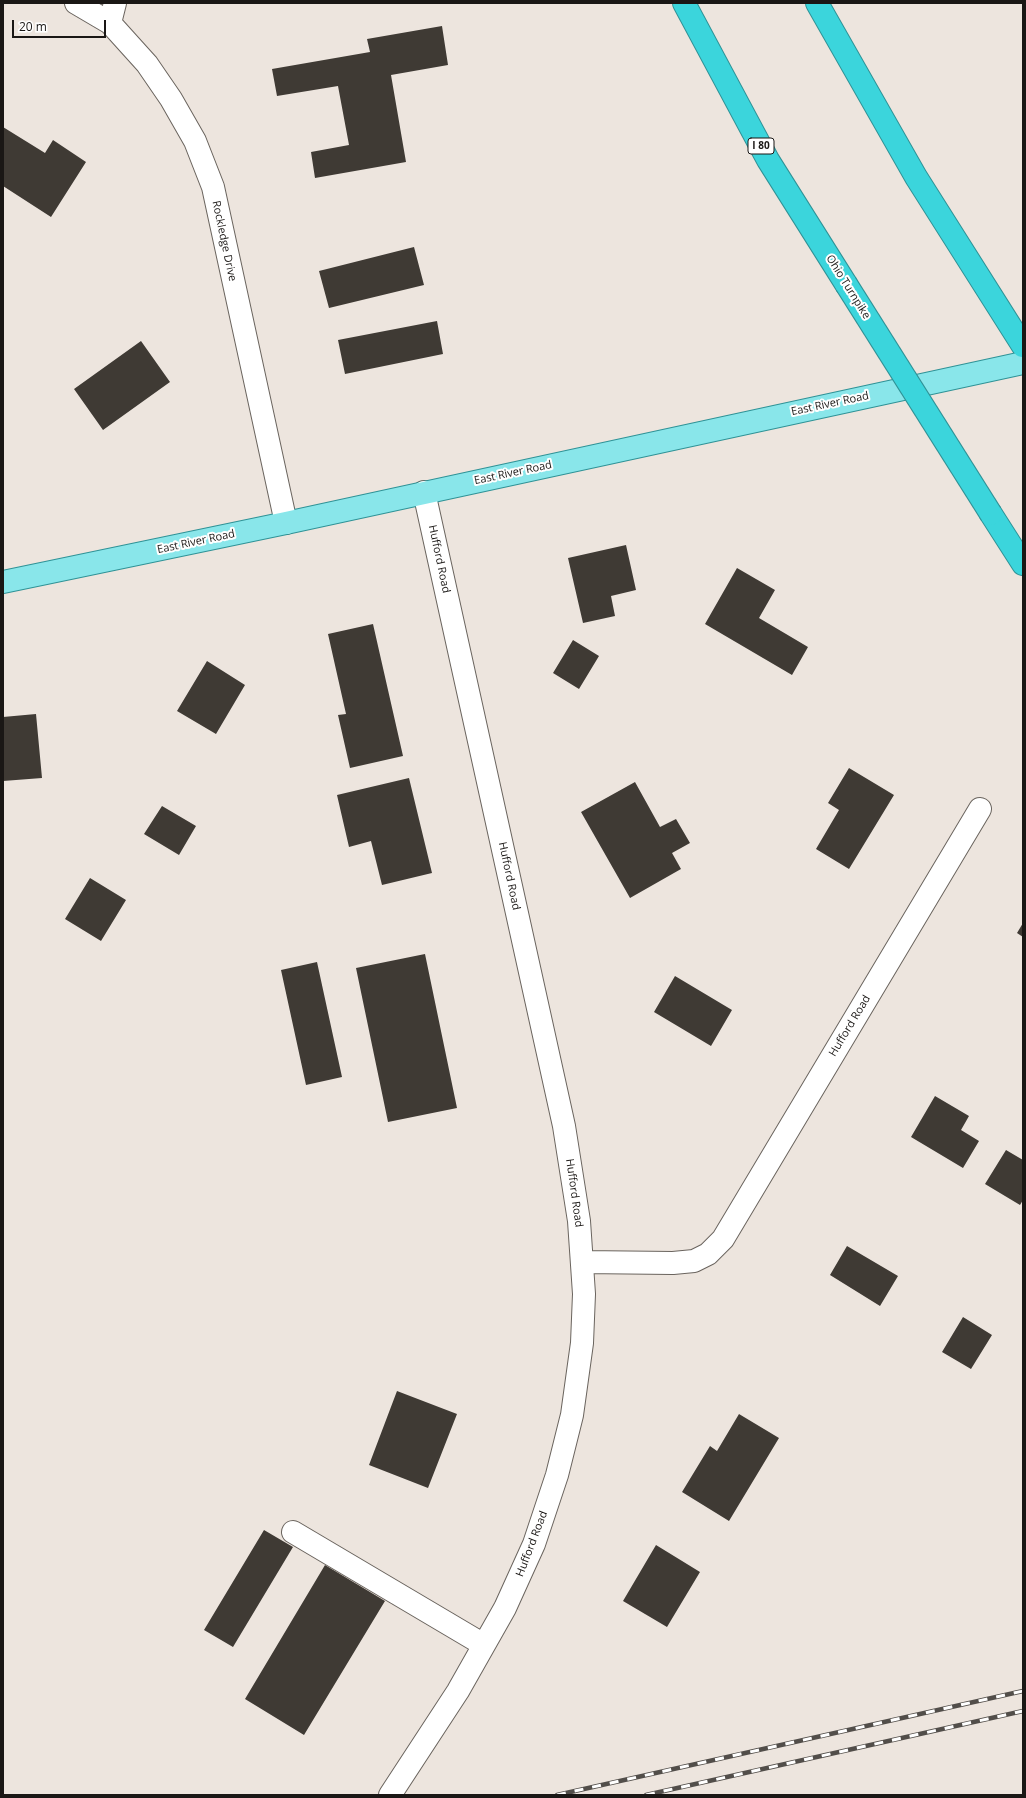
<!DOCTYPE html>
<html>
<head>
<meta charset="utf-8">
<style>
  body { margin:0 }
  #map { position:relative; width:1026px; height:1798px; overflow:hidden; background:#ede5de; font-family:"Open Sans",sans-serif }
  canvas { display:block }
  .frame { position:absolute; inset:0; border:4px solid #1a1715; pointer-events:none }
  .scale { position:absolute; left:12px; top:20px; width:94px; height:18px; box-sizing:border-box; border:2px solid #1a1715; border-top:0; padding-left:5px; font-size:12px; line-height:14px; white-space:nowrap; color:#1a1715; -webkit-text-stroke:3px #fff; paint-order:stroke }
</style>
</head>
<body>
<div id="map">
<canvas width="1026" height="1798"></canvas>
<div class="frame"></div>
<div class="scale">20 m</div>
</div>
<script>
const ctx = document.querySelector('canvas').getContext('2d');
ctx.lineJoin = 'round';
function fill(path, color) { ctx.fillStyle = color; ctx.fill(path, 'evenodd'); }
const shape = rows => new Path2D(rows.map(r => 'M' + r).join(''));
function stroke(path, color, width, dash) { ctx.strokeStyle = color; ctx.lineWidth = width; ctx.lineCap = dash ? 'butt' : 'round'; ctx.setLineDash(dash || []); ctx.stroke(path); }
function label(font, color, halo, rows, align = 'center') {
  ctx.font = font + ' "Open Sans",sans-serif'; ctx.lineWidth = 4; ctx.setLineDash([]); ctx.textBaseline = 'middle'; ctx.strokeStyle = halo; ctx.fillStyle = color; for (const [text, x, y, turn = 0] of rows) {
    ctx.save(); ctx.translate(x, y); ctx.rotate((+turn || 0) * Math.PI / 180); ctx.textAlign = isNaN(turn) ? turn : align; if (halo) ctx.strokeText(text, 0, 0); ctx.fillText(text, 0, 0); ctx.restore();
  }
}
fill(shape([
  [442,26,448,65,391,75,406,162,315,178,311,152,349,145,338,86,277,96,272,69,370,52,367,39],
  [3,127,45,153,53,140,86,162,51,217,3,186],
  [414,247,424,285,329,308,319,271],
  [437,321,443,354,345,374,338,340],
  [141,341,170,382,103,430,74,389],
  [626,545,636,590,611,596,615,616,583,623,568,558],
  [737,568,775,590,759,618,808,647,792,675,705,624],
  [373,624,403,756,350,768,338,715,346,714,328,634],
  [573,640,599,656,579,689,553,673],
  [207,661,245,685,216,734,177,711],
  [36,714,42,778,3,781,3,717],
  [849,768,894,795,849,869,816,849,839,810,828,803],
  [409,778,432,873,382,885,371,841,349,847,337,795],
  [635,782,660,827,676,819,690,843,672,853,681,869,630,898,581,812],
  [162,806,196,826,179,855,144,834],
  [90,878,126,900,101,941,65,919],
  [1023,923,1023,937,1017,933],
  [425,954,457,1108,388,1122,356,968],
  [317,962,342,1077,306,1085,281,970],
  [675,976,732,1010,711,1046,654,1012],
  [935,1096,969,1116,961,1130,979,1141,963,1168,911,1137],
  [1006,1150,1023,1160,1023,1200,1020,1205,985,1184],
  [847,1246,898,1276,880,1306,830,1275],
  [963,1317,992,1335,971,1369,942,1352],
  [397,1391,457,1414,428,1488,369,1465],
  [739,1414,779,1438,729,1521,682,1492,710,1446,717,1451],
  [264,1530,293,1547,233,1647,204,1630],
  [656,1545,700,1572,667,1627,623,1601],
  [325,1565,385,1601,304,1735,245,1699]
]), '#3f3a34');
const minor = shape([
  [76,3,110,23,147,64,171,99,195,141,213,187,286,523],
  [110,23,115,3],
  [582,1262,673,1263,694,1261,708,1254,723,1239,980,809],
  [293,1532,484,1645],
  [390,1795,458,1691,505,1608,534,1544,557,1475,572,1415,582,1343,584,1294,579,1221,564,1126,424,492]
]);
const major = shape([
  [3,582,286,523,1023,363]
]);
const highway = shape([
  [684,3,768,160,846,284],
  [817,3,916,177,1023,346],
  [991,514,1023,564]
]);
stroke(minor, '#6a645e', 24);
stroke(major, '#2f9296', 24);
stroke(highway, '#2f9296', 24);
stroke(minor, '#fff', 22);
stroke(major, '#89e6ea', 22);
stroke(highway, '#3bd5dc', 22);
const rail = shape([
  [557,1795,1023,1691],
  [646,1795,1023,1711]
]);
stroke(rail, '#524e4a', 4.5);
stroke(rail, '#fff', 3, [9]);
const highwayBridge = shape([
  [846,284,991,514]
]);
stroke(highwayBridge, '#2f9296', 24, []);
stroke(highwayBridge, '#3bd5dc', 22);
for (const [x, y, w] of [
  [761,146,26]
]) { const box = new Path2D(); box.roundRect(x - w / 2, y - 8, w, 16, 3); ctx.fillStyle = '#fff'; ctx.fill(box); stroke(box, '#1a1715', 1); }
label('bold 10px', '#1a1715', null, [
  ["I 80",761,146]
]);
label('11px', '#1a1715', '#fff', [
  ["Rockledge Drive",224,241,78],
  ["Ohio Turnpike",848,287,58],
  ["East River Road",830,404,-12],
  ["East River Road",513,473,-12],
  ["East River Road",196,542,-12],
  ["Hufford Road",439,559,78],
  ["Hufford Road",509,876,78],
  ["Hufford Road",850,1026,-59],
  ["Hufford Road",574,1193,82],
  ["Hufford Road",532,1544,-69]
]);
</script>
</body>
</html>
